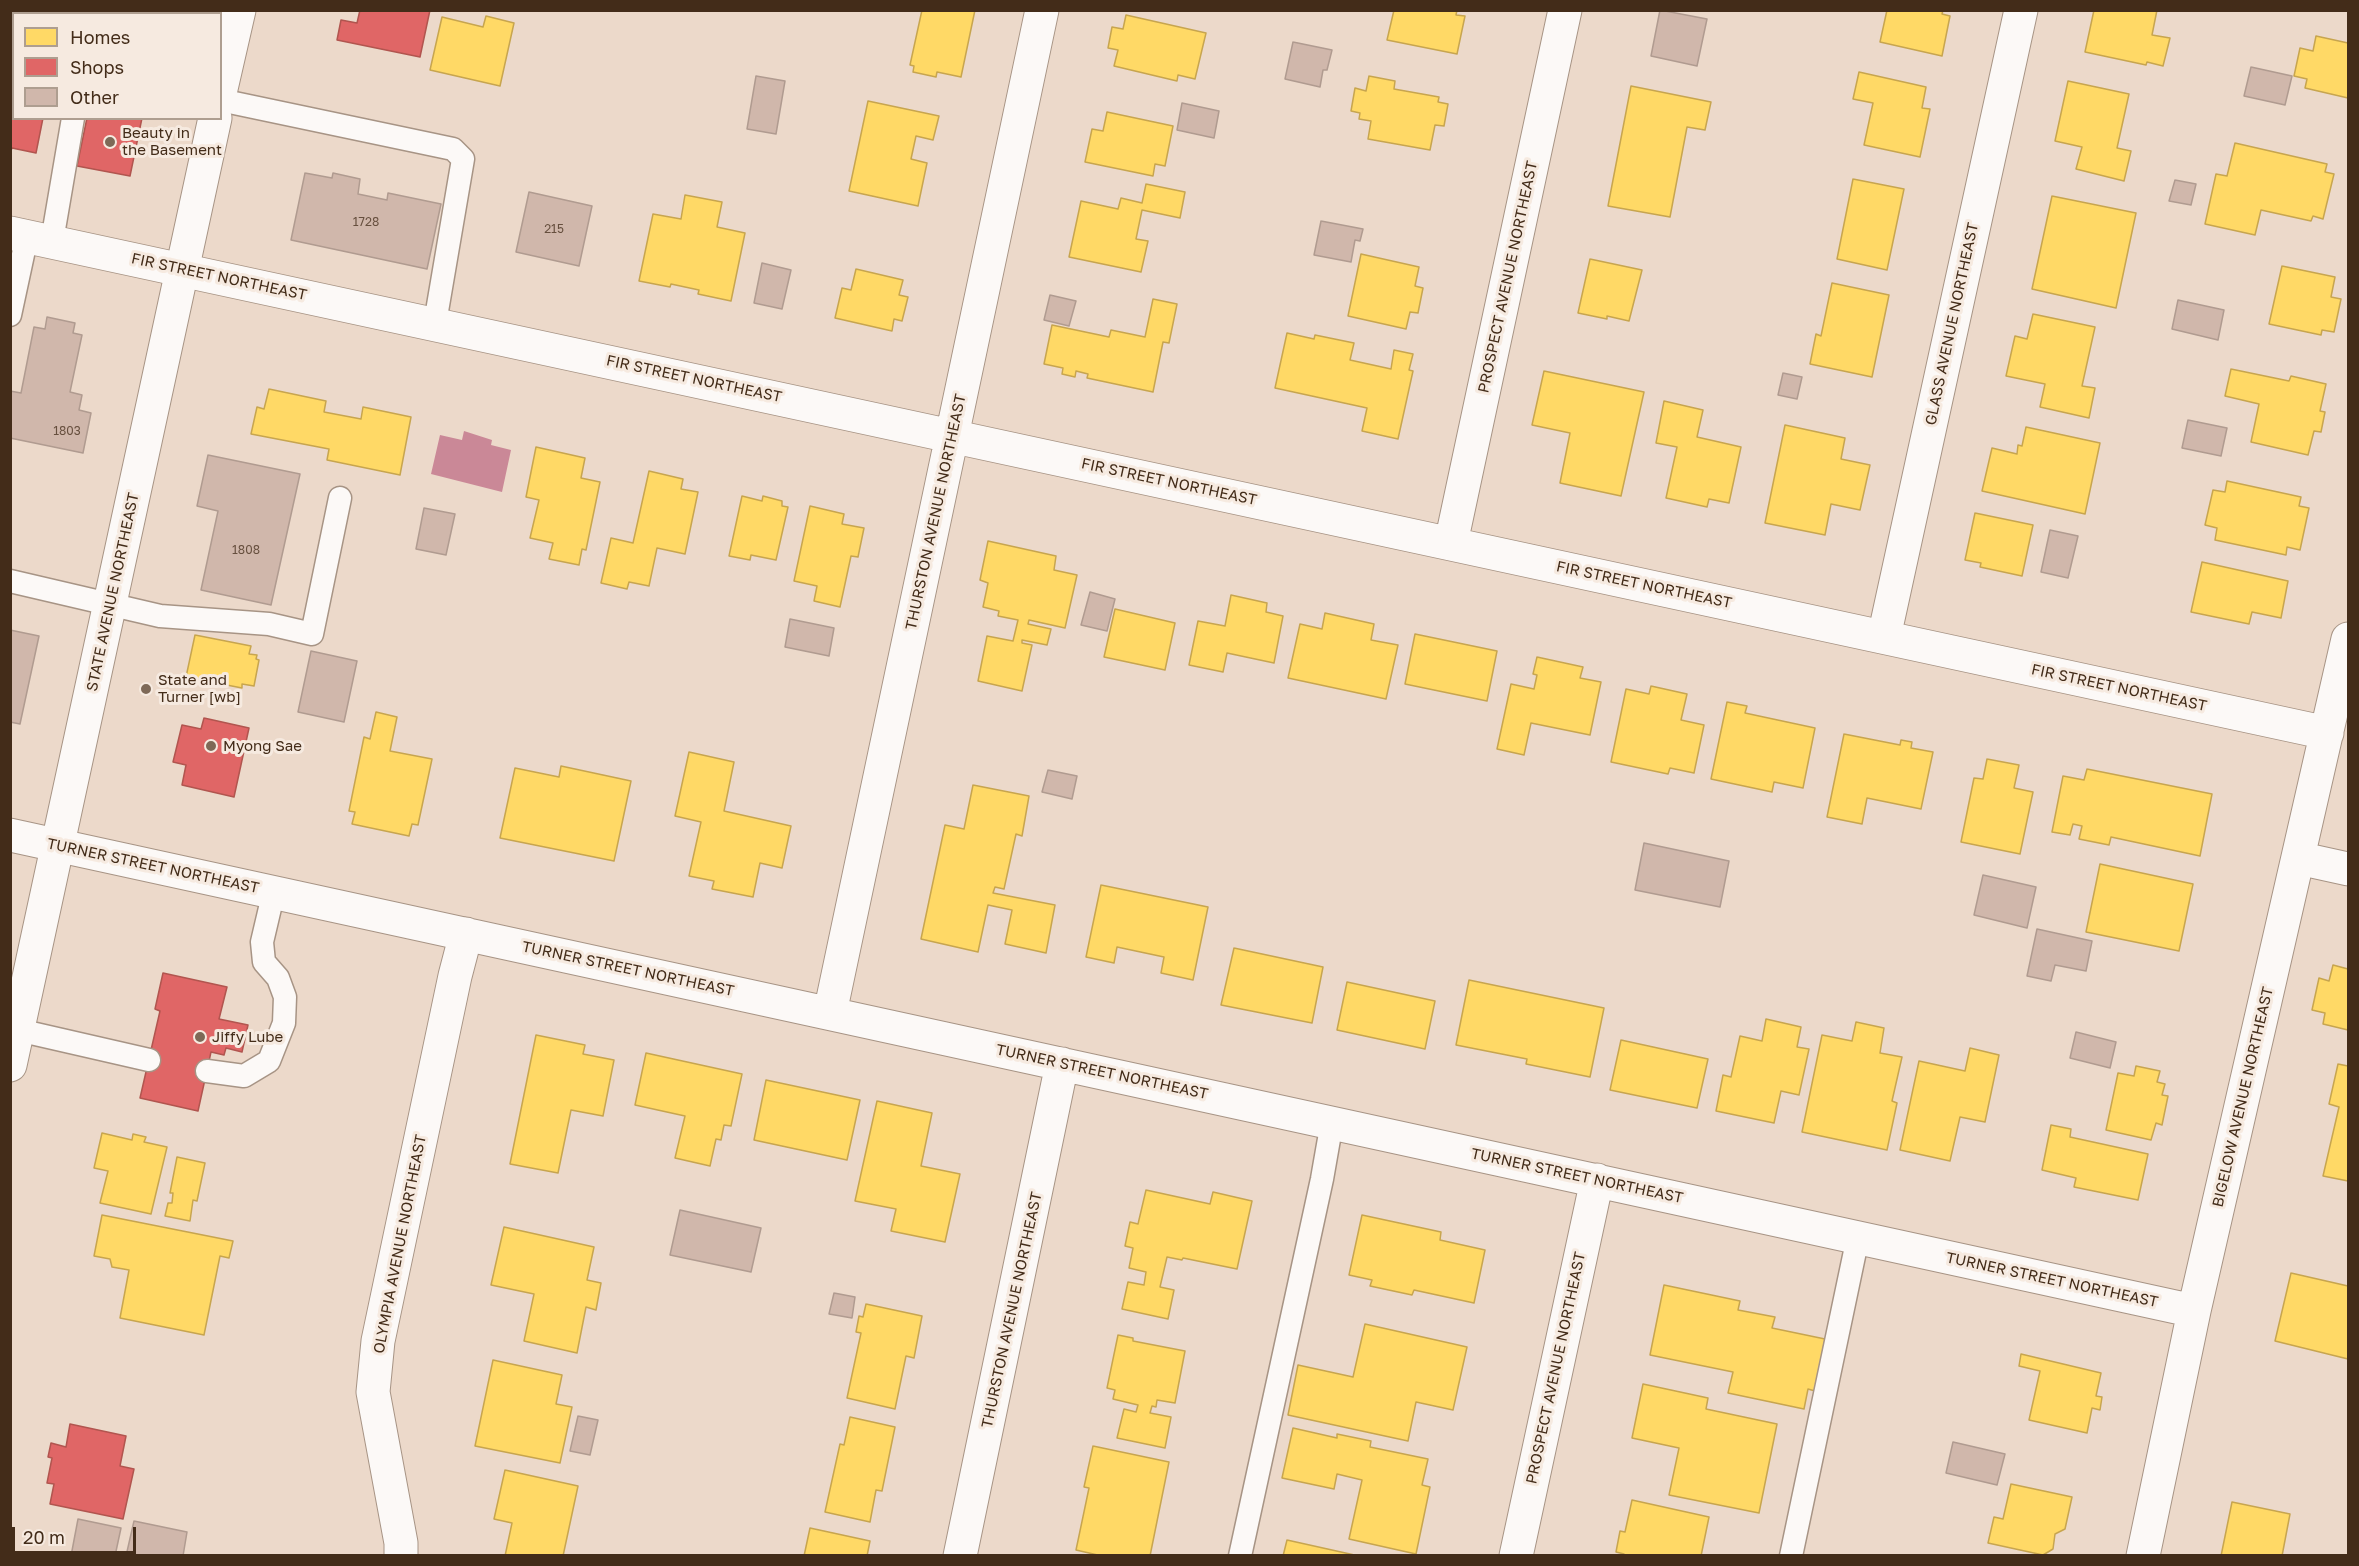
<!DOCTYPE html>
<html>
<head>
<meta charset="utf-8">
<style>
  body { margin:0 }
  #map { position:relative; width:2359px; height:1566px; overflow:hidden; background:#ecd9ca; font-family:"Golos Text",sans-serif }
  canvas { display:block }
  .frame { position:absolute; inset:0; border:12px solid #432c19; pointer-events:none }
  .legend { position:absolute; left:12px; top:12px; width:210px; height:108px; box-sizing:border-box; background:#f6eae0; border:2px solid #ae9e90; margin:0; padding:8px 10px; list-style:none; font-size:18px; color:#432c19 }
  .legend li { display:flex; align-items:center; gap:12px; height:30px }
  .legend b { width:30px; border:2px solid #ae9e90 }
  .scale { position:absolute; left:12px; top:1527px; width:124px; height:27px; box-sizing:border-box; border:3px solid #432c19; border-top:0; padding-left:8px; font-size:18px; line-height:21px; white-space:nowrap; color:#432c19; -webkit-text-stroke:4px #f6eae0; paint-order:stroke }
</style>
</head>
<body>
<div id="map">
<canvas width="2359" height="1566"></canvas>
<div class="frame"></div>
<ul class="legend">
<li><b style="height:16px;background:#ffd966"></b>Homes</li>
<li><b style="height:16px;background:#e06666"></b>Shops</li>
<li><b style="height:16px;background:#d0b7ab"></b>Other</li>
</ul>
<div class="scale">20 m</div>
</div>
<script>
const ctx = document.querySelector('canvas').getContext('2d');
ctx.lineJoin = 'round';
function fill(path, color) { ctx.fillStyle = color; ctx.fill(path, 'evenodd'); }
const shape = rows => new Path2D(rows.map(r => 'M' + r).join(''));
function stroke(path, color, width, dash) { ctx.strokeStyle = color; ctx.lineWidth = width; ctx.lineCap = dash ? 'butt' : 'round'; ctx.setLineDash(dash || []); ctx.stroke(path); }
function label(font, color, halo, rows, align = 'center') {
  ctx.font = font + ' "Golos Text",sans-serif'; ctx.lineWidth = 6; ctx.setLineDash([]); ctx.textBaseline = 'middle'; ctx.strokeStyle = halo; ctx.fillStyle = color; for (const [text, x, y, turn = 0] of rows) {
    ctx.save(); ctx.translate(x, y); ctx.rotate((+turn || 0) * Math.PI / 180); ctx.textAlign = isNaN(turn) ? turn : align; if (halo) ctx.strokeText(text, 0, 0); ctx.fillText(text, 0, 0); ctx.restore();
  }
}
fill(shape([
  [464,431,492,440,491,445,511,450,502,492,431,474,440,435,462,440]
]), '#ca8897');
const homes = shape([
  [922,10,975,10,961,77,937,72,936,77,913,72,914,66,910,65,922,10],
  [1394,10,1457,10,1456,15,1465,16,1457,54,1387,40,1394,10],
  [1887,10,1943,10,1942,14,1950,16,1942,56,1880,42,1887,10],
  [2094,10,2157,10,2152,35,2170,38,2163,66,2147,62,2146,65,2085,52,2094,10],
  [1126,15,1206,33,1195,79,1178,75,1177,81,1114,66,1118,50,1108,48,1112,27,1123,29,1126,15],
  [486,16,514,23,500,86,430,70,442,17,483,27,486,16],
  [2316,36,2348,43,2348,98,2305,88,2307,79,2294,76,2300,48,2313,51,2316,36],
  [1859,72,1926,87,1922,108,1930,109,1920,157,1864,145,1873,103,1853,99,1859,72],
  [1369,76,1395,81,1394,89,1439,97,1438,102,1448,104,1444,126,1435,125,1430,150,1368,139,1371,121,1359,119,1360,113,1351,111,1355,88,1366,91,1369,76],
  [2068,81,2129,94,2117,148,2131,151,2124,181,2076,169,2082,147,2055,141,2068,81],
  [1631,86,1711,102,1705,130,1687,127,1670,217,1608,206,1631,86],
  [868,101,939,116,933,140,916,136,911,159,927,163,918,206,849,191,868,101],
  [1107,112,1173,126,1165,166,1155,164,1153,176,1085,162,1092,129,1103,131,1107,112],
  [2235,143,2327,164,2325,172,2334,174,2323,219,2313,216,2311,221,2261,210,2255,235,2205,224,2216,174,2227,176,2235,143],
  [1853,179,1904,189,1887,270,1837,259,1853,179],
  [1146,184,1185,192,1180,218,1142,210,1136,239,1148,241,1141,272,1069,257,1081,201,1118,209,1121,198,1142,203,1146,184],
  [685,195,722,202,717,227,745,233,731,301,698,294,699,290,671,284,670,287,639,281,653,214,681,219,685,195],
  [2052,196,2136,213,2116,308,2032,289,2052,196],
  [1361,254,1419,267,1415,286,1423,288,1418,313,1410,312,1406,329,1348,316,1361,254],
  [1590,259,1642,270,1629,321,1607,316,1607,319,1578,313,1590,259],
  [2282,266,2335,277,2331,297,2341,299,2334,332,2322,330,2321,335,2269,324,2282,266],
  [856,269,903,280,899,295,908,297,902,321,894,319,892,331,835,318,842,288,851,290,856,269],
  [1832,283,1889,295,1872,377,1810,364,1816,334,1821,336,1832,283],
  [1153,299,1177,304,1169,343,1163,342,1153,392,1087,378,1088,374,1076,371,1075,377,1062,374,1063,368,1044,364,1052,325,1109,337,1111,330,1145,337,1153,299],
  [2033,314,2095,327,2082,386,2095,388,2089,418,2040,407,2045,384,2006,376,2015,336,2027,339,2033,314],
  [1287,333,1314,339,1315,335,1354,343,1350,360,1391,369,1394,350,1413,354,1409,370,1413,371,1398,439,1362,431,1367,408,1275,388,1287,333],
  [2231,369,2289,381,2291,376,2326,384,2320,411,2325,412,2321,432,2314,431,2308,455,2251,442,2259,404,2225,396,2231,369],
  [1544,371,1644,392,1621,496,1560,483,1570,433,1532,425,1544,371],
  [269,389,326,401,324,412,361,419,363,407,411,417,400,475,327,460,329,449,251,434,257,407,264,409,269,389],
  [1664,401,1703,410,1697,437,1741,447,1729,503,1709,499,1707,507,1666,498,1677,447,1656,443,1664,401],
  [1785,425,1845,438,1841,459,1870,465,1860,510,1831,504,1825,535,1765,523,1785,425],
  [2026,427,2100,443,2085,514,1982,491,1992,448,2017,454,2018,445,2022,446,2026,427],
  [536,447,585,458,581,478,600,482,586,550,582,549,579,565,549,559,553,543,530,538,539,500,526,497,536,447],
  [649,471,683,479,681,489,698,492,685,554,657,548,649,586,629,582,627,589,601,583,611,538,633,543,649,471],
  [2227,481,2301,497,2299,506,2309,508,2300,550,2287,547,2286,555,2215,540,2217,528,2205,525,2213,490,2225,492,2227,481],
  [742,496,762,501,763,496,782,501,782,506,788,507,776,560,751,555,750,560,729,556,742,496],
  [810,506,844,514,842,524,864,528,858,557,851,556,840,607,814,601,817,586,794,581,810,506],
  [1975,513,2033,525,2022,576,1980,567,1981,563,1965,560,1975,513],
  [988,541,1056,556,1054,570,1077,575,1065,628,1029,620,1028,624,1051,629,1047,645,1022,640,1022,643,1032,645,1022,691,978,681,987,636,1013,641,1018,620,998,616,999,611,983,607,988,583,980,580,988,541],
  [2202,562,2288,581,2281,618,2252,612,2249,624,2191,612,2202,562],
  [1231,595,1267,603,1266,612,1283,616,1274,663,1227,653,1223,672,1189,665,1198,621,1225,626,1231,595],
  [1115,609,1175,623,1165,670,1104,657,1115,609],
  [1325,613,1374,624,1371,640,1398,645,1386,699,1288,678,1300,624,1322,629,1325,613],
  [1415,634,1497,651,1487,701,1405,684,1415,634],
  [195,635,251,646,249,654,257,655,256,659,259,660,254,686,242,684,242,688,186,677,195,635],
  [1537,657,1583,667,1580,678,1601,682,1590,735,1531,723,1524,755,1497,749,1511,684,1534,689,1537,675,1533,674,1537,657],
  [1651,686,1687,694,1681,720,1704,725,1694,773,1670,768,1668,774,1611,762,1626,689,1649,694,1651,686],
  [1727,702,1747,706,1745,713,1815,728,1803,788,1774,782,1772,792,1711,779,1727,702],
  [376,712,397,717,390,751,432,759,418,825,412,824,409,836,352,824,355,812,349,811,364,737,370,739,376,712],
  [1844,734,1900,745,1901,740,1912,742,1911,748,1933,752,1921,809,1867,798,1862,824,1827,817,1844,734],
  [689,752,734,762,724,811,791,826,782,868,760,863,753,897,712,889,714,881,689,876,701,822,675,816,689,752],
  [1987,759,2019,765,2014,788,2033,792,2020,854,1961,842,1974,778,1983,779,1987,759],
  [561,766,631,781,614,861,500,838,515,768,559,777,561,766],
  [2087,769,2212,794,2200,856,2111,837,2109,845,2079,839,2082,826,2073,824,2070,835,2052,832,2063,776,2084,780,2087,769],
  [973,785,1029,796,1022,836,1016,834,1004,889,995,887,993,893,1055,905,1046,953,1005,944,1012,910,988,905,978,952,921,939,945,825,964,829,973,785],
  [2100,864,2193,884,2179,951,2086,932,2100,864],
  [1101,885,1208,907,1193,980,1161,973,1164,957,1117,947,1114,963,1086,957,1101,885],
  [1234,948,1323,967,1312,1023,1221,1005,1234,948],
  [2333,965,2348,969,2348,1030,2323,1024,2325,1013,2312,1010,2319,978,2329,981,2333,965],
  [1469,980,1604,1008,1590,1077,1526,1064,1527,1059,1456,1045,1469,980],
  [1347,982,1435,1001,1425,1049,1337,1030,1347,982],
  [1766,1019,1801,1027,1797,1047,1809,1049,1799,1095,1781,1091,1774,1123,1716,1111,1723,1075,1731,1077,1740,1036,1762,1041,1766,1019],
  [1856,1022,1884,1028,1880,1053,1902,1057,1892,1101,1897,1103,1887,1150,1802,1132,1822,1035,1852,1041,1856,1022],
  [536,1035,585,1045,583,1054,614,1060,603,1116,571,1110,558,1173,510,1164,536,1035],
  [1621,1040,1708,1059,1697,1108,1610,1090,1621,1040],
  [1970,1048,1999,1055,1985,1122,1960,1117,1950,1161,1900,1150,1919,1061,1965,1071,1970,1048],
  [646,1053,742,1074,731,1126,724,1125,721,1140,716,1139,710,1166,675,1158,685,1116,635,1105,646,1053],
  [2338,1064,2348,1066,2348,1181,2323,1176,2339,1107,2329,1104,2338,1064],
  [2136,1066,2160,1071,2157,1082,2165,1084,2162,1095,2168,1096,2162,1125,2156,1123,2151,1140,2106,1130,2118,1073,2134,1076,2136,1066],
  [766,1080,860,1100,847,1160,754,1140,766,1080],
  [877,1101,932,1113,921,1166,960,1174,945,1242,891,1231,896,1209,855,1201,877,1101],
  [2051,1125,2071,1129,2070,1137,2148,1154,2138,1200,2074,1187,2076,1178,2042,1170,2051,1125],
  [102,1133,132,1140,133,1134,146,1137,144,1142,167,1147,151,1214,100,1203,108,1171,94,1168,102,1133],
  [177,1157,205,1163,197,1201,193,1200,190,1221,165,1216,168,1203,172,1203,173,1193,170,1193,177,1157],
  [1146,1190,1210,1204,1213,1192,1252,1201,1237,1269,1183,1258,1182,1260,1167,1257,1160,1287,1174,1290,1168,1319,1122,1309,1128,1282,1144,1285,1146,1272,1129,1268,1133,1248,1125,1246,1130,1222,1138,1224,1146,1190],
  [102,1215,233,1241,229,1258,220,1256,204,1335,120,1318,129,1270,112,1267,110,1259,94,1256,102,1215],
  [1362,1215,1441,1232,1440,1240,1485,1250,1474,1303,1414,1290,1412,1295,1370,1286,1372,1280,1349,1275,1362,1215],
  [504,1227,594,1247,587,1280,601,1283,596,1310,586,1307,577,1353,524,1341,534,1294,491,1285,504,1227],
  [2291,1273,2348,1286,2348,1359,2275,1341,2291,1273],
  [1664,1285,1740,1301,1738,1310,1775,1317,1772,1328,1825,1339,1815,1391,1808,1389,1804,1409,1728,1393,1733,1372,1650,1355,1664,1285],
  [866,1304,922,1316,914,1358,906,1356,895,1409,847,1398,861,1333,856,1332,859,1316,863,1317,866,1304],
  [1365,1324,1467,1347,1453,1410,1416,1402,1408,1441,1288,1415,1298,1365,1353,1377,1365,1324],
  [1118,1335,1133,1338,1133,1341,1185,1351,1175,1403,1157,1400,1156,1407,1152,1406,1150,1413,1171,1417,1165,1448,1117,1438,1124,1409,1136,1412,1138,1405,1113,1399,1115,1390,1107,1388,1118,1335],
  [2021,1354,2101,1373,2096,1396,2102,1397,2100,1410,2092,1408,2087,1433,2029,1420,2040,1371,2019,1366,2021,1354],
  [493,1360,562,1375,556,1404,572,1407,560,1463,475,1446,493,1360],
  [1643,1384,1708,1398,1706,1409,1777,1424,1759,1513,1669,1495,1679,1448,1632,1438,1643,1384],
  [850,1417,895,1427,882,1491,876,1490,870,1522,825,1512,840,1444,844,1445,850,1417],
  [1293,1428,1337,1438,1337,1434,1371,1441,1370,1447,1428,1459,1422,1485,1430,1487,1416,1554,1349,1539,1362,1480,1337,1474,1334,1489,1282,1478,1293,1428],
  [1093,1446,1169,1462,1150,1556,1102,1556,1076,1550,1089,1488,1084,1487,1093,1446],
  [505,1470,578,1486,563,1556,505,1556,512,1523,494,1519,505,1470],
  [2011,1484,2072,1497,2065,1529,2055,1534,2053,1549,2043,1555,1988,1543,1994,1517,2003,1519,2011,1484],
  [1632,1500,1709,1517,1701,1556,1624,1556,1624,1554,1616,1552,1620,1531,1625,1532,1632,1500],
  [2232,1502,2290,1514,2282,1556,2221,1556,2232,1502],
  [810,1528,870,1541,867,1556,804,1556,810,1528],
  [1287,1540,1359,1556,1283,1556,1287,1540]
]);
fill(homes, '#ffd966');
stroke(homes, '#c7a54f', 1.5);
const shops = shape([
  [360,10,430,10,420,57,337,40,341,20,357,23,360,10],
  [10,54,14,55,14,118,43,118,36,153,12,148,10,153,10,54],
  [87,118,142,118,130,176,77,166,87,118],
  [204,718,249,728,234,797,182,785,186,765,173,762,182,725,201,729,204,718],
  [163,973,227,987,219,1019,248,1025,242,1052,226,1048,224,1055,211,1052,198,1111,140,1098,160,1011,155,1009,163,973],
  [70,1424,126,1436,120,1466,134,1469,123,1519,50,1504,54,1484,47,1483,52,1458,48,1457,51,1443,66,1447,70,1424]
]);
fill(shops, '#e06666');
stroke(shops, '#b1554f', 1.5);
const building = shape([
  [1660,10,1707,19,1697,66,1651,56,1660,10],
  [1293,42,1332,50,1327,70,1323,70,1320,87,1285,79,1293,42],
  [2251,67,2292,76,2285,105,2244,96,2251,67],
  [756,76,785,81,776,134,747,129,756,76],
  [1182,103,1219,111,1214,138,1177,130,1182,103],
  [305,173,332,178,333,173,360,179,358,194,387,200,388,193,441,204,427,269,291,240,305,173],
  [2175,180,2196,184,2191,205,2169,201,2175,180],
  [529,192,592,206,579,266,516,252,529,192],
  [1321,221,1363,229,1360,241,1355,240,1351,262,1314,255,1321,221],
  [762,263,791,270,782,309,754,303,762,263],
  [1050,295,1076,301,1069,326,1044,320,1050,295],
  [2178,300,2224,310,2218,340,2172,329,2178,300],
  [47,317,75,323,73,333,82,335,70,392,82,395,79,410,91,413,83,453,10,438,10,391,21,393,34,327,45,329,47,317],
  [1783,373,1802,377,1797,399,1778,395,1783,373],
  [2188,420,2227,428,2221,456,2182,448,2188,420],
  [208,455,300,474,271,605,201,590,218,511,197,506,208,455],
  [424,508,455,514,446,555,416,549,424,508],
  [2050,530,2078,536,2068,578,2041,572,2050,530],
  [1090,592,1115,599,1107,631,1081,625,1090,592],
  [790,619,834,628,829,656,785,647,790,619],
  [10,630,39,636,20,724,10,722,10,630],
  [311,651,357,661,344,722,298,712,311,651],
  [1048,770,1077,776,1072,799,1042,792,1048,770],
  [1644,843,1729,861,1720,907,1635,890,1644,843],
  [1983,875,2036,887,2027,928,1974,915,1983,875],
  [2037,929,2092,941,2086,971,2055,965,2051,981,2027,976,2037,929],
  [2076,1032,2116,1042,2110,1068,2070,1058,2076,1032],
  [680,1210,761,1228,751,1272,670,1255,680,1210],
  [834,1293,855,1297,852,1318,829,1314,834,1293],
  [578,1416,598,1420,590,1455,570,1451,578,1416],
  [1953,1442,2005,1454,1997,1485,1946,1473,1953,1442],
  [78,1519,121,1528,115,1556,71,1556,78,1519],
  [134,1521,187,1532,183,1556,126,1556,134,1521]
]);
fill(building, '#d0b7ab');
stroke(building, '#b09b90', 1.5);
const service = shape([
  [220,100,453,149,463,159,435,323],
  [52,241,73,118],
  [10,315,27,236],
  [10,581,160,616,269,624,312,634,340,498],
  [18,1030,149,1060],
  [207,1071,244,1076,269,1061,284,1023,285,997,278,978,264,962,262,942,274,891],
  [1240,1556,1322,1179,1332,1122],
  [1791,1556,1858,1237]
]);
const minor = shape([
  [10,233,2327,733],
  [1451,543,1565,10],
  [1884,637,2021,10],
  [10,835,2194,1311],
  [2298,858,2348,869],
  [830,1013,1042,10],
  [401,1556,401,1543,373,1392,378,1341,455,976,466,934],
  [960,1556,1062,1064],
  [1516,1556,1597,1180],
  [2143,1556,2194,1311,2348,639]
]);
const primary = shape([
  [220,93,239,10],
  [10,1065,215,118]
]);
stroke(service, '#a79485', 25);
stroke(minor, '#a79485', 35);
stroke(primary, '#a79485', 35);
stroke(service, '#fcf9f7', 22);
stroke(minor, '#fcf9f7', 33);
stroke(primary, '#fcf9f7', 33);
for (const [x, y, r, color] of [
  [110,142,6,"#7e6957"],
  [146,689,6,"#7e6957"],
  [211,746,6,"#7e6957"],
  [200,1037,6,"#7e6957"]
]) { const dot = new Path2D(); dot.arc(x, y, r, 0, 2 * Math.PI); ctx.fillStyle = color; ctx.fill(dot); stroke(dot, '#f6eae0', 2); }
label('12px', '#664f3e', null, [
  ["1728",366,222],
  ["215",554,229],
  ["1803",67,431],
  ["1808",246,550]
]);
label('15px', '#432c19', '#f6eae0', [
  ["Beauty in",122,133],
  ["the Basement",122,150],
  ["State and",158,680],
  ["Turner [wb]",158,697],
  ["Myong Sae",223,746],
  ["Jiffy Lube",212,1037]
], 'left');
label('15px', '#432c19', '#f6eae0', [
  ["FIR STREET NORTHEAST",219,277,12],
  ["PROSPECT AVENUE NORTHEAST",1508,277,-78],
  ["GLASS AVENUE NORTHEAST",1952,324,-78],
  ["FIR STREET NORTHEAST",694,379,12],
  ["FIR STREET NORTHEAST",1169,482,12],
  ["THURSTON AVENUE NORTHEAST",936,512,-78],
  ["FIR STREET NORTHEAST",1644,585,12],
  ["STATE AVENUE NORTHEAST",113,592,-78],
  ["FIR STREET NORTHEAST",2119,688,12],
  ["TURNER STREET NORTHEAST",153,866,12],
  ["TURNER STREET NORTHEAST",628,969,12],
  ["TURNER STREET NORTHEAST",1102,1072,12],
  ["BIGELOW AVENUE NORTHEAST",2243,1097,-77],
  ["TURNER STREET NORTHEAST",1577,1176,12],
  ["OLYMPIA AVENUE NORTHEAST",400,1244,-79],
  ["TURNER STREET NORTHEAST",2052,1280,12],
  ["THURSTON AVENUE NORTHEAST",1012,1310,-78],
  ["PROSPECT AVENUE NORTHEAST",1556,1368,-78]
]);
</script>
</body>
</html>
